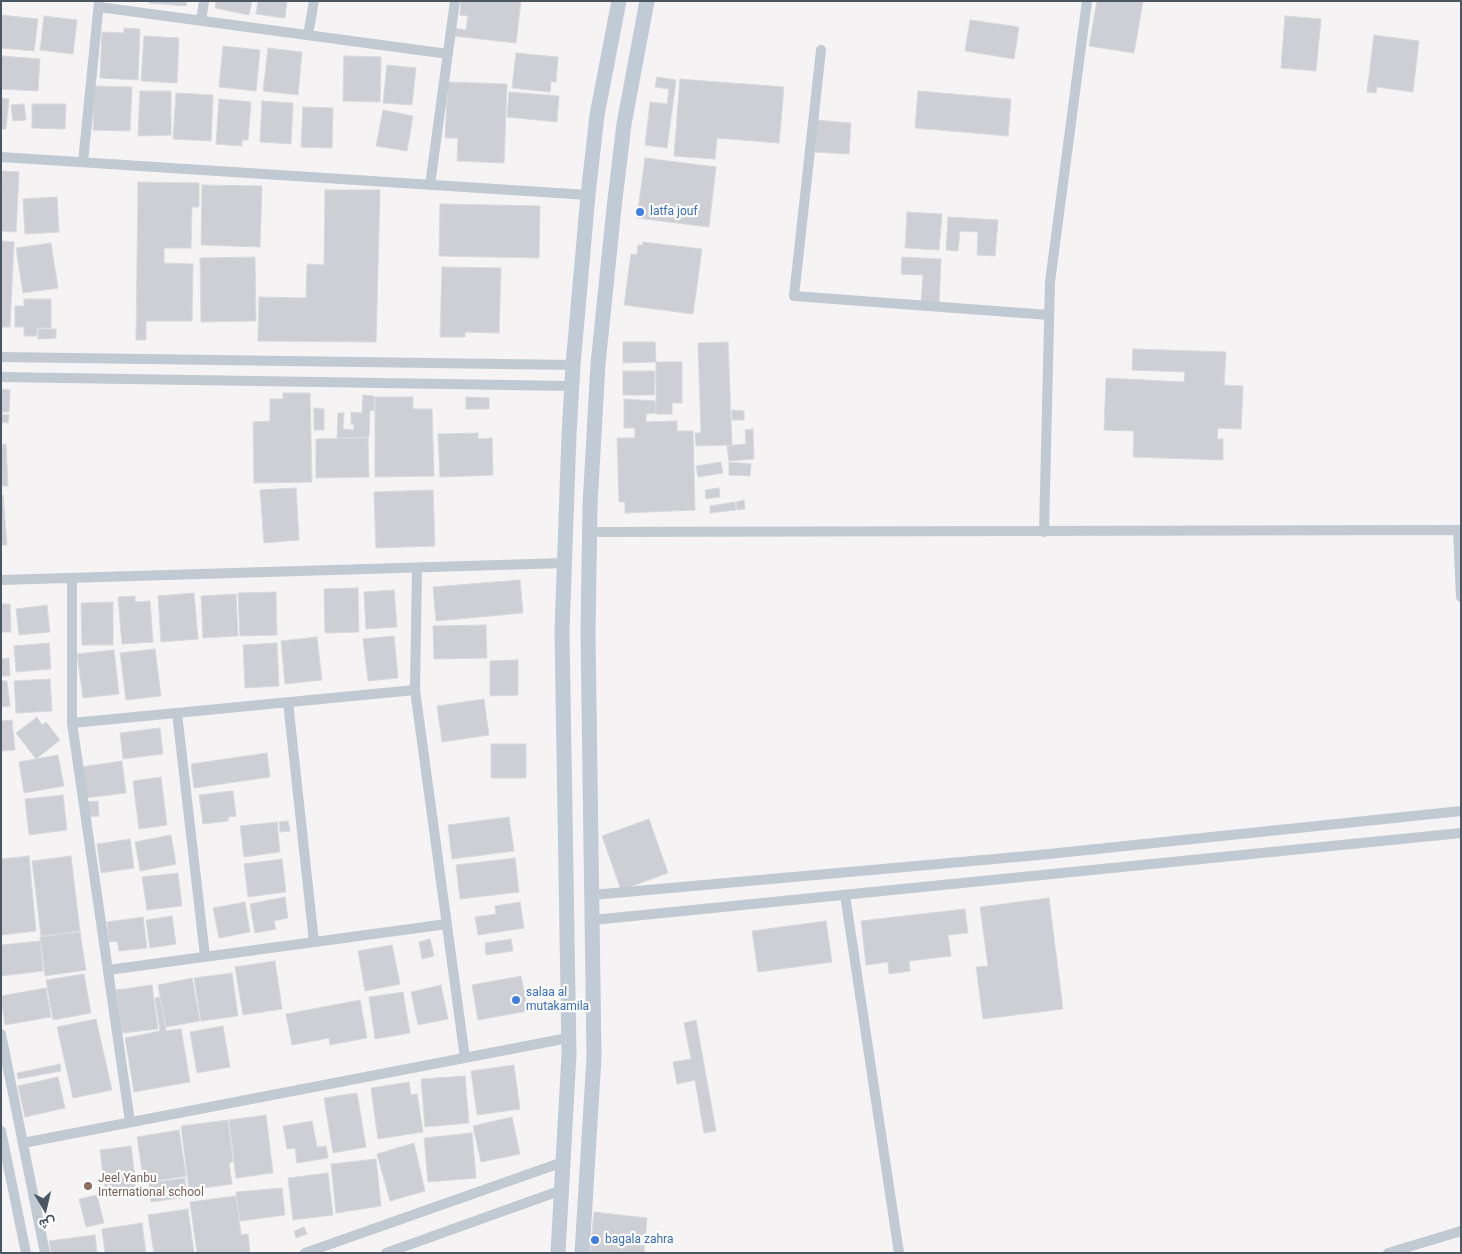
<!DOCTYPE html>
<html>
<head>
<meta charset="utf-8">
<style>
  body { margin:0 }
  #map { position:relative; width:1462px; height:1254px; overflow:hidden; background:#f5f3f3; font-family:Roboto,Vazirmatn,sans-serif }
  canvas { display:block }
  .frame { position:absolute; inset:0; border:2px solid #4a5661; pointer-events:none }
  .north { position:absolute; left:20px; top:1184px; width:50px; height:50px; -webkit-text-stroke:4px #fff; paint-order:stroke; rotate:171deg; font-size:14px; font-weight:700; line-height:20px; text-align:center; color:#4a5661 }
  .north::after { content:''; display:block; margin:auto; width:18px; height:22px; background:#4a5661; clip-path:polygon(50% 0,100% 100%,50% 72%,0 100%) }
</style>
</head>
<body>
<div id="map">
<canvas width="1462" height="1254"></canvas>
<div class="frame"></div>
<div class="north">ش</div>
</div>
<script>
const ctx = document.querySelector('canvas').getContext('2d');
ctx.lineJoin = 'round';
function fill(path, color) { ctx.fillStyle = color; ctx.fill(path, 'evenodd'); }
const shape = rows => new Path2D(rows.map(r => 'M' + r).join(''));
function stroke(path, color, width, dash) { ctx.strokeStyle = color; ctx.lineWidth = width; ctx.lineCap = dash ? 'butt' : 'round'; ctx.setLineDash(dash || []); ctx.stroke(path); }
function label(font, color, halo, rows, align = 'center') {
  ctx.font = font + ' Roboto,sans-serif'; ctx.lineWidth = 4.5; ctx.setLineDash([]); ctx.textBaseline = 'middle'; ctx.strokeStyle = halo; ctx.fillStyle = color; for (const [text, x, y, turn = 0] of rows) {
    ctx.save(); ctx.translate(x, y); ctx.rotate((+turn || 0) * Math.PI / 180); ctx.textAlign = isNaN(turn) ? turn : align; if (halo) ctx.strokeText(text, 0, 0); ctx.fillText(text, 0, 0); ctx.restore();
  }
}
const building = shape([
  [149,1,187,1,186,6,149,3,149,1],
  [216,1,252,1,249,15,215,8,216,1],
  [258,1,287,1,285,18,256,14,258,1],
  [461,1,521,1,516,43,454,36,455,28,466,30,468,16,460,15,461,1],
  [1097,1,1143,1,1134,53,1089,46,1097,1],
  [1,15,38,19,34,51,1,48,1,15],
  [44,16,77,20,73,54,40,50,44,16],
  [1285,16,1321,19,1316,71,1281,68,1285,16],
  [970,20,1019,27,1014,59,965,51,970,20],
  [124,28,140,29,138,80,100,78,102,32,124,33,124,28],
  [1374,35,1419,41,1413,92,1377,87,1376,93,1367,92,1374,35],
  [144,36,179,38,177,83,141,81,144,36],
  [223,46,260,50,256,91,219,87,223,46],
  [268,48,302,52,298,95,263,91,268,48],
  [516,53,558,57,556,82,551,81,550,92,512,88,516,53],
  [1,56,40,59,38,91,1,89,1,56],
  [344,56,381,57,380,102,343,101,344,56],
  [387,65,416,68,412,105,383,103,387,65],
  [657,77,676,80,667,148,645,145,650,102,667,104,669,89,655,87,657,77],
  [680,79,784,87,779,143,717,138,715,159,674,156,680,79],
  [448,82,507,84,504,163,457,161,458,138,445,138,448,82],
  [94,86,132,87,130,131,93,130,94,86],
  [140,91,171,91,171,135,138,136,140,91],
  [918,91,1011,99,1008,136,915,128,918,91],
  [509,92,559,96,557,122,507,117,509,92],
  [176,93,213,95,211,141,173,139,176,93],
  [1,98,9,99,6,129,1,129,1,98],
  [219,99,251,102,248,140,242,140,242,146,216,144,219,99],
  [262,101,293,103,291,144,260,142,262,101],
  [24,104,26,120,13,121,11,105,24,104],
  [32,104,66,104,65,129,32,128,32,104],
  [303,107,333,108,332,148,301,147,303,107],
  [383,110,413,116,407,151,376,146,383,110],
  [817,120,851,123,849,154,815,152,817,120],
  [645,158,716,167,709,227,637,218,645,158],
  [2,171,19,172,16,232,1,231,2,171],
  [138,182,199,183,199,207,192,207,191,248,164,248,164,263,193,264,192,321,146,321,146,340,136,340,138,182],
  [202,185,262,186,260,247,201,245,202,185],
  [325,190,380,190,376,342,258,341,259,297,306,298,307,264,324,265,325,190],
  [57,197,59,232,25,234,23,199,57,197],
  [440,204,540,206,539,258,439,256,440,204],
  [907,212,942,214,939,250,905,248,907,212],
  [948,217,998,220,995,256,977,255,978,232,960,231,958,251,946,250,948,217],
  [1,241,14,242,10,327,1,327,1,241],
  [643,242,702,249,693,314,624,305,631,254,637,255,638,245,643,245,643,242],
  [51,243,58,288,23,293,16,248,51,243],
  [255,257,256,321,201,322,200,258,255,257],
  [902,257,941,259,939,304,921,303,923,275,901,274,902,257],
  [442,267,501,268,499,333,465,332,465,337,440,337,442,267],
  [24,299,51,299,51,328,37,328,37,336,24,336,24,327,15,327,15,306,24,306,24,299],
  [38,329,56,329,56,338,38,339,38,329],
  [623,342,655,342,656,362,623,363,623,342],
  [728,342,732,445,696,446,695,433,701,433,698,343,728,342],
  [1133,349,1226,352,1224,385,1243,386,1241,429,1218,428,1217,439,1223,439,1223,460,1133,457,1134,431,1104,430,1106,378,1184,382,1185,372,1132,370,1133,349],
  [656,362,682,362,682,403,672,403,672,414,656,414,656,362],
  [623,371,655,371,654,395,623,395,623,371],
  [1,389,10,390,9,412,1,412,1,389],
  [283,393,310,393,312,482,254,483,253,422,270,421,270,399,283,399,283,393],
  [363,395,374,396,374,411,370,410,369,437,337,438,338,413,344,413,343,429,354,430,354,424,351,424,351,412,362,413,363,395],
  [375,397,413,397,413,409,432,409,434,476,375,477,375,397],
  [466,397,489,398,489,409,466,409,466,397],
  [624,399,655,401,656,413,646,414,646,422,677,421,677,431,693,431,695,510,625,513,625,502,619,502,617,438,635,438,635,428,624,428,624,399],
  [314,408,324,409,324,430,314,430,314,408],
  [732,410,744,411,744,420,732,420,732,410],
  [1,414,9,415,8,423,1,422,1,414],
  [753,429,754,459,729,461,727,446,746,444,745,430,753,429],
  [478,433,478,439,492,438,493,475,440,477,438,434,478,433],
  [368,438,369,477,316,478,316,439,368,438],
  [6,444,8,486,1,486,1,445,6,444],
  [721,462,723,473,698,477,696,466,721,462],
  [729,462,751,464,750,476,729,475,729,462],
  [296,488,299,540,264,543,260,490,296,488],
  [719,488,720,497,706,499,705,490,719,488],
  [433,490,435,546,376,548,374,492,433,490],
  [1,495,3,495,7,545,1,545,1,495],
  [744,500,745,509,737,510,736,502,744,500],
  [735,502,736,510,710,513,710,506,735,502],
  [520,580,523,613,436,621,433,587,520,580],
  [358,588,359,632,325,633,324,589,358,588],
  [394,590,397,627,366,629,364,592,394,590],
  [276,592,277,635,240,636,238,593,276,592],
  [194,593,198,639,161,642,158,596,194,593],
  [236,594,238,636,203,638,201,596,236,594],
  [135,596,135,602,150,601,153,642,122,644,118,597,135,596],
  [113,602,113,645,82,645,81,603,113,602],
  [1,604,10,604,11,632,1,632,1,604],
  [47,605,50,632,19,635,16,609,47,605],
  [486,625,487,658,434,659,433,626,486,625],
  [394,636,398,678,368,681,363,639,394,636],
  [317,637,322,680,285,684,281,641,317,637],
  [49,643,51,669,16,672,14,646,49,643],
  [277,643,279,686,245,688,243,645,277,643],
  [155,649,161,696,126,700,120,653,155,649],
  [114,650,119,694,83,698,77,654,114,650],
  [9,658,10,676,1,676,1,659,9,658],
  [518,660,518,695,490,696,490,661,518,660],
  [50,679,52,711,16,713,14,681,50,679],
  [1,681,7,681,10,706,1,707,1,681],
  [484,699,489,735,442,742,437,706,484,699],
  [37,717,42,725,46,722,60,740,36,759,16,733,37,717],
  [12,720,15,750,1,751,1,721,12,720],
  [160,728,163,754,123,759,120,733,160,728],
  [491,744,526,744,526,778,491,778,491,744],
  [267,753,270,777,194,788,191,764,267,753],
  [58,755,64,786,24,793,19,762,58,755],
  [122,761,126,793,85,798,81,767,122,761],
  [161,777,167,825,139,829,133,781,161,777],
  [233,791,236,816,228,817,228,821,203,824,199,795,233,791],
  [63,795,67,830,29,835,25,799,63,795],
  [98,801,99,816,89,817,87,802,98,801],
  [509,817,514,851,452,859,448,825,509,817],
  [649,819,668,873,621,890,602,836,649,819],
  [288,821,290,831,280,832,279,822,288,821],
  [277,822,280,852,244,857,240,826,277,822],
  [171,835,176,864,140,871,135,842,171,835],
  [130,839,134,868,101,873,97,844,130,839],
  [29,856,36,931,1,935,1,859,29,856],
  [71,856,80,931,41,936,32,861,71,856],
  [515,858,519,892,460,899,456,865,515,858],
  [282,859,286,892,248,897,244,864,282,859],
  [178,873,182,906,147,910,142,877,178,873],
  [285,897,288,918,274,921,276,929,255,933,250,904,285,897],
  [1049,898,1063,1009,983,1019,976,967,988,966,980,907,1049,898],
  [245,902,250,932,219,938,213,908,245,902],
  [520,902,524,928,478,935,475,917,496,914,495,906,520,902],
  [965,909,968,933,948,935,951,956,909,961,910,971,889,974,888,962,866,965,861,921,965,909],
  [172,916,176,944,150,948,146,920,172,916],
  [143,917,147,948,119,951,117,941,109,942,107,922,143,917],
  [826,921,832,962,758,972,752,931,826,921],
  [80,932,86,970,45,976,40,937,80,932],
  [430,939,434,956,422,959,419,942,430,939],
  [511,939,513,951,486,955,485,943,511,939],
  [40,941,43,971,1,976,1,945,40,941],
  [392,945,400,984,365,991,358,951,392,945],
  [275,961,282,1009,243,1015,235,967,275,961],
  [232,973,238,1016,201,1021,194,978,232,973],
  [84,974,91,1013,53,1020,46,980,84,974],
  [521,976,528,1011,478,1020,472,985,521,976],
  [192,978,200,1021,166,1027,158,985,192,978],
  [152,985,158,1029,122,1033,116,990,152,985],
  [441,985,448,1019,418,1025,411,992,441,985],
  [46,988,51,1017,5,1025,1,996,46,988],
  [403,992,410,1033,375,1039,369,997,403,992],
  [160,997,166,1031,181,1029,190,1082,134,1092,125,1038,160,1031,155,998,160,997],
  [360,1000,367,1038,330,1045,329,1038,292,1045,286,1014,360,1000],
  [96,1019,112,1090,73,1098,57,1027,96,1019],
  [696,1020,716,1131,704,1133,695,1080,677,1084,673,1062,691,1059,684,1023,696,1020],
  [223,1026,230,1067,197,1073,190,1032,223,1026],
  [60,1064,61,1071,18,1079,17,1073,60,1064],
  [514,1065,520,1109,477,1115,471,1071,514,1065],
  [465,1076,469,1123,425,1127,421,1079,465,1076],
  [58,1077,65,1108,25,1117,18,1086,58,1077],
  [409,1082,411,1095,417,1094,423,1132,378,1139,371,1088,409,1082],
  [357,1093,366,1147,333,1153,324,1098,357,1093],
  [266,1115,273,1173,236,1178,229,1120,266,1115],
  [512,1117,520,1154,481,1162,473,1126,512,1117],
  [228,1120,233,1162,229,1163,232,1184,189,1190,181,1126,228,1120],
  [312,1121,317,1147,326,1146,328,1158,297,1163,295,1148,287,1149,283,1126,312,1121],
  [179,1130,186,1176,144,1183,137,1137,179,1130],
  [472,1133,476,1178,428,1182,424,1138,472,1133],
  [414,1143,425,1191,390,1201,377,1154,414,1143],
  [131,1146,137,1193,106,1197,100,1150,131,1146],
  [376,1159,381,1206,336,1213,331,1164,376,1159],
  [328,1173,333,1215,293,1220,288,1178,328,1173],
  [185,1178,187,1197,151,1202,149,1183,185,1178],
  [282,1188,285,1215,240,1221,236,1192,282,1188],
  [97,1195,104,1223,86,1227,79,1199,97,1195],
  [236,1196,241,1235,248,1234,250,1253,197,1253,190,1202,236,1196],
  [188,1209,194,1253,154,1253,148,1215,188,1209],
  [594,1212,647,1218,644,1253,590,1253,594,1212],
  [142,1223,146,1253,105,1253,102,1229,142,1223],
  [304,1227,307,1234,296,1238,294,1231,304,1227],
  [95,1235,97,1253,51,1253,49,1241,95,1235]
]);
fill(building, '#cdcfd5');
stroke(building, '#d7d9de', 1);
stroke(shape([
  [99,7,448,54],
  [201,21,204,1],
  [308,35,314,1],
  [821,50,794,296,1049,315],
  [1,157,588,195],
  [83,162,99,2],
  [430,185,455,1],
  [1,357,573,365],
  [1,377,572,386],
  [590,532,1458,530,1461,597],
  [1044,532,1050,282,1087,1],
  [417,568,415,690,465,1058],
  [72,578,72,723,130,1122],
  [1,580,565,563],
  [288,702,314,942],
  [177,713,205,956],
  [72,723,415,690],
  [592,895,1039,855,1461,811],
  [845,895,899,1253],
  [593,920,1461,833],
  [108,970,447,924],
  [1,1034,45,1253],
  [1,1131,26,1253],
  [23,1143,568,1038],
  [305,1253,563,1162],
  [386,1253,562,1190],
  [1388,1253,1461,1231]
]), '#c1cad2', 10);
stroke(shape([
  [558,1253,569,1054,562,632,569,435,573,365,588,195,597,115,619,1],
  [582,1253,594,1057,588,633,590,505,598,364,614,208,624,124,647,1]
]), '#c1cbd6', 15);
for (const [x, y, r, color] of [
  [640,212,5,"#3f7fe0"],
  [516,1000,5,"#3f7fe0"],
  [88,1186,5,"#8d6e63"],
  [595,1240,5,"#3f7fe0"]
]) { const dot = new Path2D(); dot.arc(x, y, r, 0, 2 * Math.PI); ctx.fillStyle = color; ctx.fill(dot); stroke(dot, '#fff', 2); }
label('12px', '#366cbe', '#fff', [
  ["latfa jouf",650,212],
  ["salaa al",526,993],
  ["mutakamila",526,1007],
  ["bagala zahra",605,1240]
], 'left');
label('12px', '#785e54', '#fff', [
  ["Jeel Yanbu",98,1179],
  ["International school",98,1193]
], 'left');
</script>
</body>
</html>
